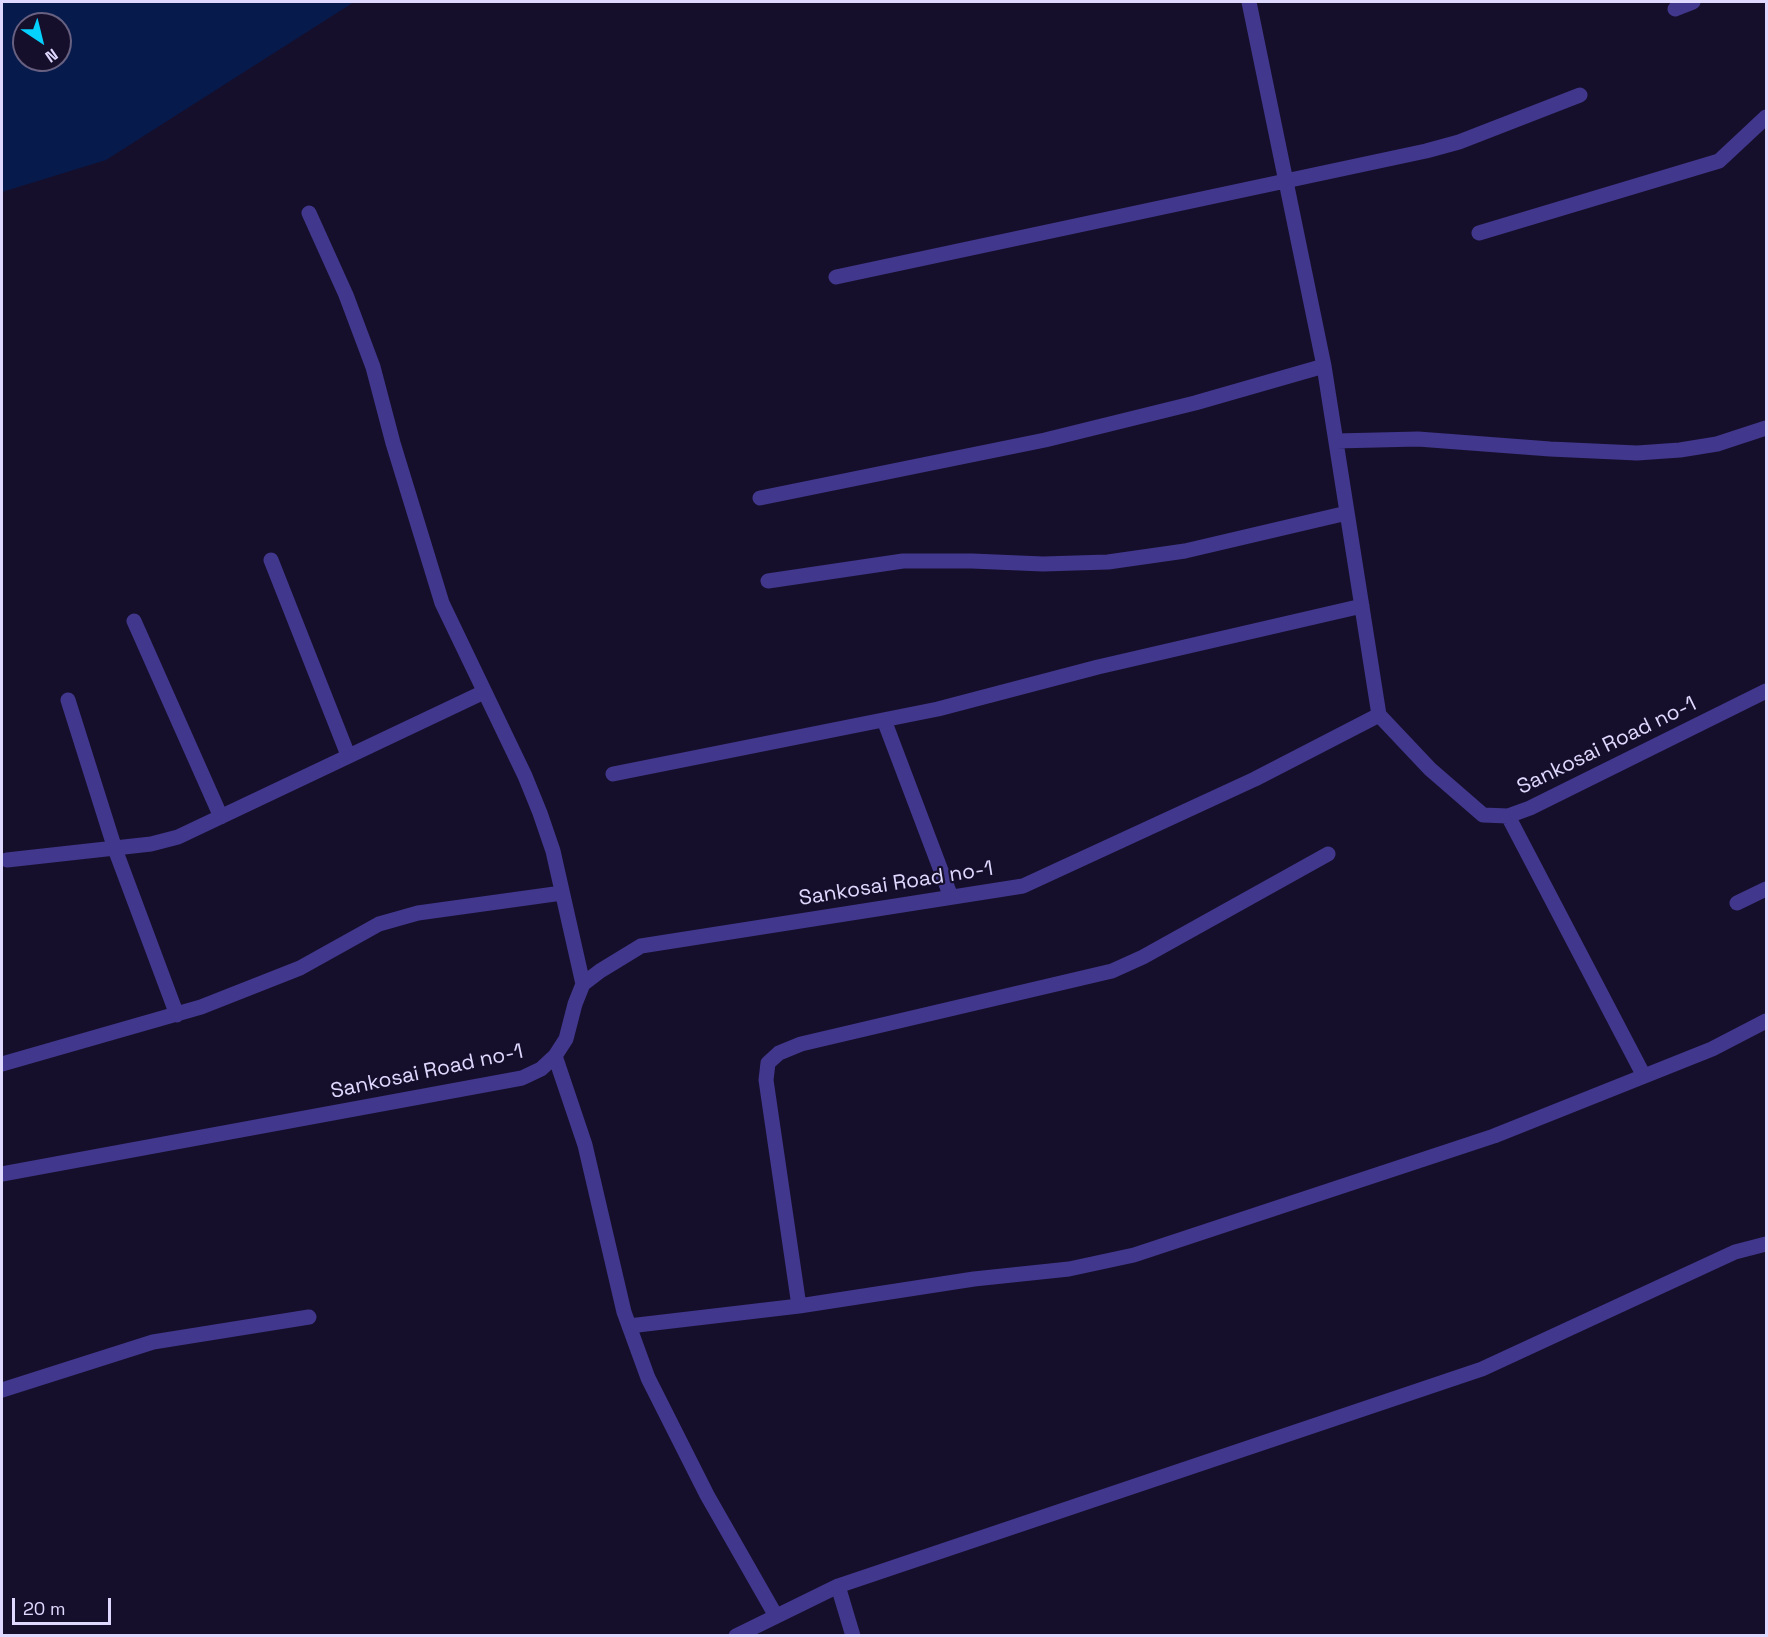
<!DOCTYPE html>
<html>
<head>
<meta charset="utf-8">
<style>
  body { margin:0 }
  #map { position:relative; width:1768px; height:1637px; overflow:hidden; background:#160f2b; font-family:"Space Grotesk",sans-serif }
  canvas { display:block }
  .frame { position:absolute; inset:0; border:3px solid #e0d9ff; pointer-events:none }
  .north { position:absolute; left:12px; top:12px; width:60px; height:60px; box-sizing:border-box; background:#160f2b; border:2px solid #676080; border-radius:50%; rotate:145deg; font-size:16px; font-weight:700; line-height:24px; text-align:center; color:#e0d9ff }
  .north::after { content:''; display:block; margin:auto; width:21px; height:27px; background:#05d1ff; clip-path:polygon(50% 0,100% 100%,50% 72%,0 100%) }
  .scale { position:absolute; left:12px; top:1598px; width:99px; height:27px; box-sizing:border-box; border:3px solid #e0d9ff; border-top:0; padding-left:8px; font-size:18px; line-height:21px; white-space:nowrap; color:#e0d9ff; -webkit-text-stroke:4px #160f2b; paint-order:stroke }
</style>
</head>
<body>
<div id="map">
<canvas width="1768" height="1637"></canvas>
<div class="frame"></div>
<div class="north">N</div>
<div class="scale">20 m</div>
</div>
<script>
const ctx = document.querySelector('canvas').getContext('2d');
ctx.lineJoin = 'round';
function fill(path, color) { ctx.fillStyle = color; ctx.fill(path, 'evenodd'); }
const shape = rows => new Path2D(rows.map(r => 'M' + r).join(''));
function stroke(path, color, width, dash) { ctx.strokeStyle = color; ctx.lineWidth = width; ctx.lineCap = dash ? 'butt' : 'round'; ctx.setLineDash(dash || []); ctx.stroke(path); }
function label(font, color, halo, rows, align = 'center') {
  ctx.font = font + ' "Space Grotesk",sans-serif'; ctx.lineWidth = 4.5; ctx.setLineDash([]); ctx.textBaseline = 'middle'; ctx.strokeStyle = halo; ctx.fillStyle = color; for (const [text, x, y, turn = 0] of rows) {
    ctx.save(); ctx.translate(x, y); ctx.rotate((+turn || 0) * Math.PI / 180); ctx.textAlign = isNaN(turn) ? turn : align; if (halo) ctx.strokeText(text, 0, 0); ctx.fillText(text, 0, 0); ctx.restore();
  }
}
fill(shape([
  [2,2,354,2,106,160,2,192],
  [24,24,60,24,60,60,24,60]
]), '#071a4c');
stroke(shape([
  [1249,2,1324,366,1379,715],
  [1675,9,1693,2],
  [309,213,346,295,373,367,393,443,442,603,525,776,540,813,553,851,583,984],
  [1479,233,1719,161,1766,117],
  [836,277,1426,151,1459,142,1580,95],
  [1336,441,1418,439,1550,449,1637,453,1680,450,1717,444,1766,428],
  [760,498,1045,440,1195,403,1324,366],
  [271,560,348,755],
  [768,581,903,561,972,561,1043,564,1108,562,1185,551,1347,513],
  [134,621,221,817],
  [68,700,115,849,177,1015],
  [884,720,951,897],
  [613,774,938,709,1098,667,1362,606],
  [1508,816,1644,1076],
  [7,860,151,844,178,837,484,692],
  [1737,903,1766,889],
  [555,1056,585,1145,624,1312,648,1378,707,1495,776,1616],
  [2,1064,201,1007,300,968,379,924,418,913,562,893],
  [2,1174,522,1078,541,1069,555,1056,566,1039,575,1004,583,984,600,971,641,946,1023,886,1255,779,1379,715,1430,769,1483,815,1508,816,1530,808,1766,691],
  [799,1306,766,1080,768,1063,779,1053,801,1044,1112,971,1143,957,1328,854],
  [629,1326,799,1306,974,1279,1069,1269,1134,1255,1494,1136,1712,1049,1766,1021],
  [2,1390,153,1342,309,1317],
  [838,1586,853,1636],
  [736,1636,838,1586,1482,1369,1735,1252,1766,1244]
]), '#41378d', 15);
label('21px', '#e0d9ff', '#160f2b', [
  ["Sankosai Road no-1",1607,746,-26],
  ["Sankosai Road no-1",896,884,-9],
  ["Sankosai Road no-1",427,1072,-12]
]);
</script>
</body>
</html>
